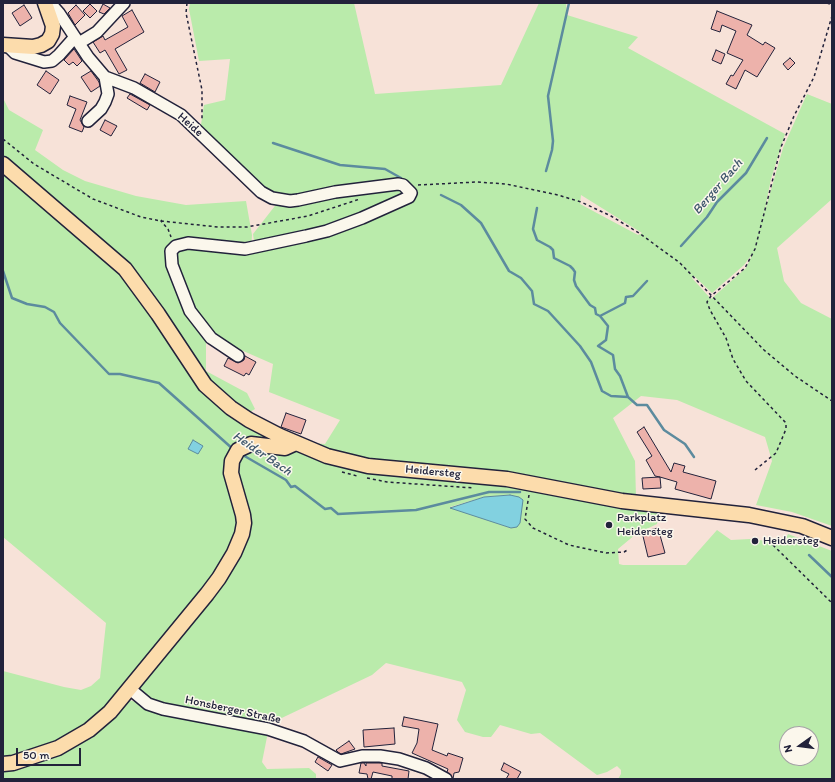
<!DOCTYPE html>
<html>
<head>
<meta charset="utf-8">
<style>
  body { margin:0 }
  #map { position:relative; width:835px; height:782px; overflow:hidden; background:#f7e2d8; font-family:Itim,sans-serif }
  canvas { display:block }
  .frame { position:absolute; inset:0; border:4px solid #22223b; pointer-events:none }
  .north { position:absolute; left:779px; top:726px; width:40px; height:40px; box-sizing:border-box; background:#fbf7ec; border:1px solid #a4a2a5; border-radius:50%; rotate:256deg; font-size:11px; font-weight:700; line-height:16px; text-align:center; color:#22223b }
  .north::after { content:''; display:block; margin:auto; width:14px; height:18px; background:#22223b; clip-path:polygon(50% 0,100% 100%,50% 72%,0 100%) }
  .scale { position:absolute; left:16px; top:748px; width:65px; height:18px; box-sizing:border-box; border:2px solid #22223b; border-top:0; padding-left:5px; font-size:12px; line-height:14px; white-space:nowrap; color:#22223b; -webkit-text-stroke:3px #fbf7ec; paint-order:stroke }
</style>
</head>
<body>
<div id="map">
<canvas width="835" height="782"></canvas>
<div class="frame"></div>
<div class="north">N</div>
<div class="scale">50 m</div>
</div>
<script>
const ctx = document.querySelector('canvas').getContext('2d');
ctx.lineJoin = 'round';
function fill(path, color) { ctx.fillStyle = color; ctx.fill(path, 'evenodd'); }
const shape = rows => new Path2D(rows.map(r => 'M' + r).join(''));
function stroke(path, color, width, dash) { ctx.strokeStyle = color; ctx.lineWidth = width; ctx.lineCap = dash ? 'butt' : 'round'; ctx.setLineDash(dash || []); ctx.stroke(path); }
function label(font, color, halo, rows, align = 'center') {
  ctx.font = font + ' Itim,sans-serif'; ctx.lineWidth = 3; ctx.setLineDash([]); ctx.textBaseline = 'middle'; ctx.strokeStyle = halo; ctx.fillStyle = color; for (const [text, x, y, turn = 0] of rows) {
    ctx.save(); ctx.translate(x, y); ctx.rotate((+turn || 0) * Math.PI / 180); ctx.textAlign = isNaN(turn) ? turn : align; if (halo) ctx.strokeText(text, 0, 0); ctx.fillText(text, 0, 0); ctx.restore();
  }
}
fill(shape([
  [190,3,354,3,375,94,501,85,539,3,566,3,567,15,638,37,628,48,785,134,771,179,764,214,783,148,807,94,832,104,832,199,777,248,784,281,801,303,832,319,832,526,792,512,756,505,772,461,765,437,677,400,641,396,613,418,635,461,636,497,388,465,302,442,325,444,340,420,269,392,273,364,241,350,209,331,206,334,206,371,247,393,255,409,245,415,296,443,257,444,236,453,239,500,234,553,132,678,127,677,126,684,96,720,68,740,3,761,3,671,64,687,81,690,91,686,100,678,106,623,3,537,3,98,9,110,43,130,35,150,63,170,85,181,136,196,186,205,246,201,252,235,251,249,254,241,253,234,278,202,200,131,204,105,225,100,230,59,199,61,189,9],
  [581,195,642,233,638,235,580,204],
  [753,253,746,268,711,299,692,278,694,276,712,293,744,265],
  [241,449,290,450,349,467,514,483,660,511,657,524,636,534,618,549,619,564,623,565,686,565,717,530,731,540,750,539,784,543,788,534,832,551,832,779,618,779,621,774,621,770,617,766,607,772,597,775,540,733,531,734,500,725,491,737,483,737,465,732,457,720,466,690,462,682,386,663,372,675,267,725,167,707,143,698,140,688,141,679,241,540,234,482],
  [510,495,511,528,450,507,484,497],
  [787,734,811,734,811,758,787,758],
  [128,700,268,732,262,762,267,769,309,768,316,774,316,779,3,779,3,765,41,755]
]), '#baebab');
const water = shape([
  [193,440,203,446,198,454,188,449,193,440],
  [510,495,519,497,523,500,520,523,517,527,511,528,450,508,484,497,510,495]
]);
fill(water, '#82d1e0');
stroke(water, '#5c8b9e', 1);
stroke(shape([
  [273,143,340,165,385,169,401,178],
  [546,171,552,150,553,141,548,96,569,3],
  [441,195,461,205,481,223,509,271,521,278,532,291,534,304,548,311,580,346,591,362,602,391,611,396,628,397,637,405,647,405,664,430,685,444,694,457],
  [537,208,533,229,537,240,550,247,553,250,554,258,570,266,573,269,575,272,574,280,576,286,590,305,595,308,596,314,600,316],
  [681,246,707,217,717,202,746,173,767,138],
  [3,271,12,298,27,304,45,307,54,312,60,323,109,374,120,374,159,383,234,450],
  [628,397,620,376,615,369,613,355,598,346,606,340,608,326,600,316,625,303,626,297,633,296,647,281],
  [241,454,286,480,291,487,295,486,325,509,331,508,338,514,416,510,489,492,520,492],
  [809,555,832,577]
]), '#5c8b9e', 2.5);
const building = shape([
  [90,4,97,11,90,18,83,11,90,4],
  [103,4,110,8,104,14,99,12,103,4],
  [24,5,32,18,20,26,12,13,24,5],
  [76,5,85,15,75,25,68,13,76,5],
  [132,10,144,32,115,49,127,70,119,74,105,50,100,53,93,42,103,36,105,40,128,27,122,16,132,10],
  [717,11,752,25,747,35,763,45,765,42,775,48,757,77,745,70,736,89,726,84,731,75,733,76,743,60,727,53,736,31,722,25,720,32,711,29,717,11],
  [74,49,82,61,77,66,73,62,69,65,64,60,74,49],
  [716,50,725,54,721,64,712,60,716,50],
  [790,58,795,63,788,70,783,64,790,58],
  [46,71,59,80,50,94,37,85,46,71],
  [91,71,99,82,100,86,91,92,81,77,91,71],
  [145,74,160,82,155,92,140,83,145,74],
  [130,94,150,105,147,110,127,98,130,94],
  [70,96,87,102,80,120,84,127,82,132,69,127,76,109,67,105,70,96],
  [105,120,117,126,111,136,100,130,105,120],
  [245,356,256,362,249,375,246,373,244,376,224,366,228,358,238,363,244,360,245,356],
  [286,413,306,420,301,434,281,427,286,413],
  [644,427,671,472,674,463,685,466,683,472,716,481,711,499,675,489,677,482,660,477,661,488,643,489,642,478,660,477,655,476,646,460,652,456,637,432,644,427],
  [658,528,665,553,648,557,642,532,658,528],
  [404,717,438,724,432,750,447,756,448,753,463,758,459,772,454,773,453,779,447,772,448,769,412,753,417,743,419,729,402,726,404,717],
  [394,728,395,744,364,747,363,730,394,728],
  [349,741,355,749,341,754,338,752,336,750,349,741],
  [318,757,332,765,328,771,315,762,318,757],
  [361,763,364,763,366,766,366,763,382,763,382,766,409,771,408,779,392,779,392,776,373,772,371,779,368,779,367,774,359,773,361,763],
  [504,763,521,772,517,779,506,779,509,774,501,770,504,763]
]);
fill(building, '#edb2ab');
stroke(building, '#22223b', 1);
const minor = shape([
  [45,3,52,5,59,13,88,57,105,77,134,88,181,115,261,192,272,198,290,201,298,200,335,192,398,184,403,185,411,193,409,197,362,218,327,231,306,236,245,249,188,243,176,246,171,251,172,265,190,311,211,338,238,356],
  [79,43,97,32,124,3],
  [7,45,15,53,44,62,52,61,59,55,75,37],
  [88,121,101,109,105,102,108,94,105,77],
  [130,689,148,704,163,709,268,729,304,741,340,761,362,756,380,756,399,759,426,768,446,779]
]);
const major = shape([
  [3,45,33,47,41,45,48,41,52,34,53,26,45,3],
  [3,164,125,269,158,314,205,385,231,408,249,420,280,436,327,456,368,466,507,479,622,501,749,515,802,526,832,538],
  [3,764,13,763,58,748,89,730,110,712,207,594,219,578,234,553,242,534,244,523,243,515,231,473,232,461,238,450,251,444,285,448,296,443]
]);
stroke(minor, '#22223b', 14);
stroke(major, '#22223b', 17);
stroke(shape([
  [187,3,186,13,202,90,202,120],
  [827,3,832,5],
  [3,139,34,164,93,199,141,217,161,221,218,227,247,227,308,216,360,199],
  [418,185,477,182,506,184,558,195,581,202,611,216,639,233,680,263,764,350,795,376,832,401],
  [162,220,161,221,168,229,171,237],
  [755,470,776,453,786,429,786,423,746,381,733,359,726,338,710,310,707,302,711,296,745,268,755,249,781,147,794,116,814,77,832,16],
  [342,472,357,476],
  [367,478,387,482,474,488],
  [529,495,525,519,533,528,569,545,606,553,624,552,629,549],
  [773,545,832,603]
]), '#22223b', 1.5, [3, 3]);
stroke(minor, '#fbf7ec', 11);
stroke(major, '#fcdcac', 14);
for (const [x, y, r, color] of [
  [609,525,4,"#22223b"],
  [755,541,4,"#22223b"]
]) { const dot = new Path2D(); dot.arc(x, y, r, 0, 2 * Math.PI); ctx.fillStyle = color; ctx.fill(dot); stroke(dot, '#fbf7ec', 1.5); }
label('12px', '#22223b', '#fbf7ec', [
  ["Heide",190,125,41],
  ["Heidersteg",433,472,5],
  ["Honsberger Straße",233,710,12]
]);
label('12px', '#22223b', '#fbf7ec', [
  ["Parkplatz",617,518],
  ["Heidersteg",617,532],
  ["Heidersteg",763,541]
], 'left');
label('italic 13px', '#3f576d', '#fbf7ec', [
  ["Berger Bach",718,187,-49],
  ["Heider Bach",262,454,34]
]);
</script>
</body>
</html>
